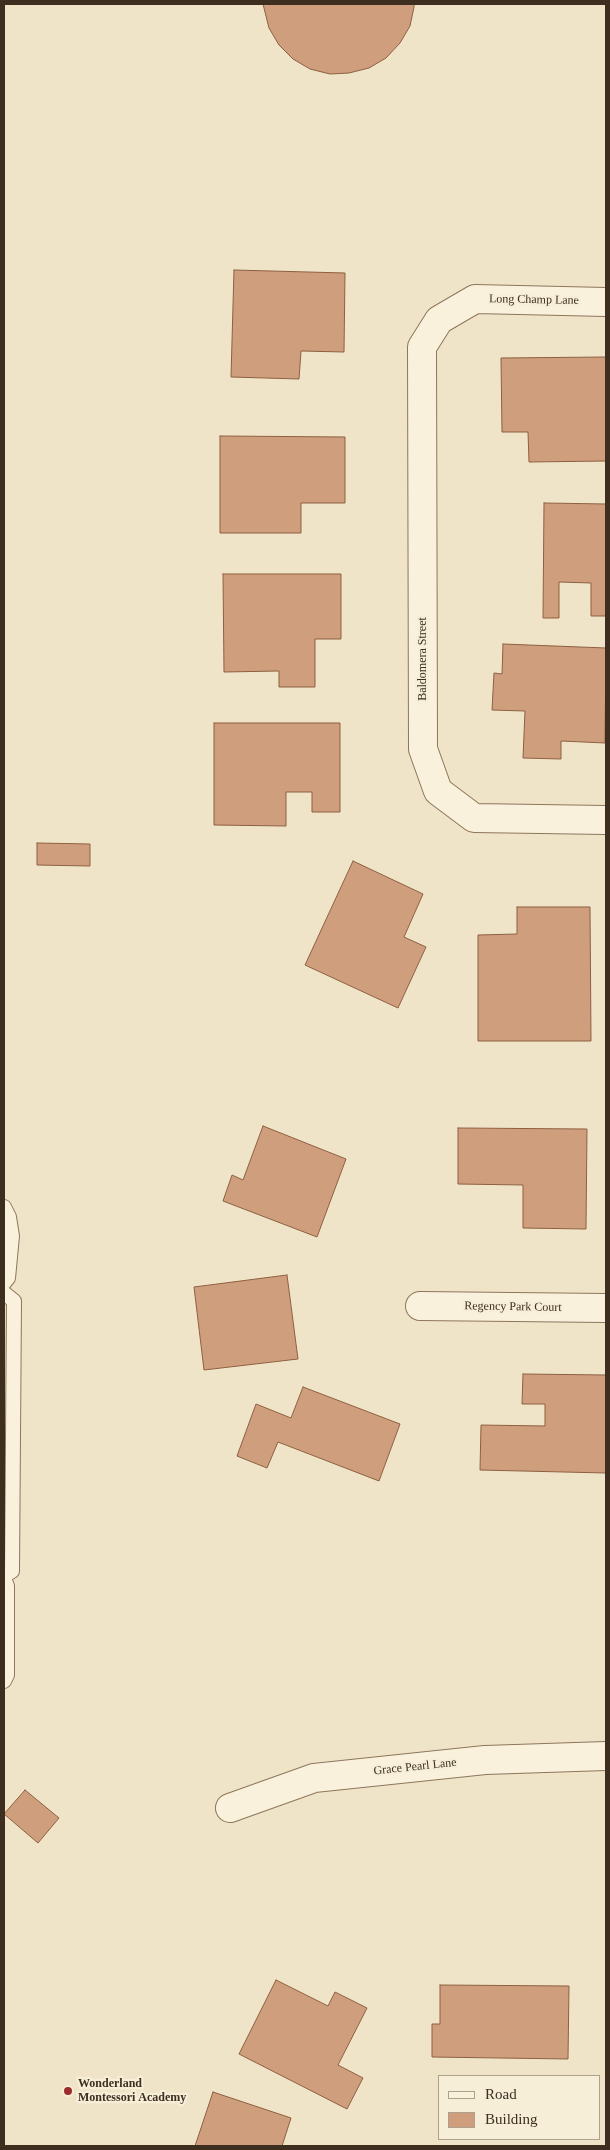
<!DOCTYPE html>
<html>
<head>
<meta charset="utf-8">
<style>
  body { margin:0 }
  #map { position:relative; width:610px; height:2150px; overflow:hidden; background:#f0e4c8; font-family:"Times New Roman",serif }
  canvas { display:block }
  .frame { position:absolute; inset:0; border:5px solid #3d2e20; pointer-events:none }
  .legend { position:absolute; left:438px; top:2075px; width:162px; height:65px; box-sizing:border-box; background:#f7eed8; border:1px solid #ada18e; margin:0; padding:6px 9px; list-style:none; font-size:15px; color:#3d2e20 }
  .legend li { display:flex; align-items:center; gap:10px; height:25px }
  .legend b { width:25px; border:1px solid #ada18e }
</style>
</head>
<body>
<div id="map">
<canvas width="610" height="2150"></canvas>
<div class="frame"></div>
<ul class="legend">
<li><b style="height:6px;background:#faf1dc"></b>Road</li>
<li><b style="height:14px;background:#cf9f7d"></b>Building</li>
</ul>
</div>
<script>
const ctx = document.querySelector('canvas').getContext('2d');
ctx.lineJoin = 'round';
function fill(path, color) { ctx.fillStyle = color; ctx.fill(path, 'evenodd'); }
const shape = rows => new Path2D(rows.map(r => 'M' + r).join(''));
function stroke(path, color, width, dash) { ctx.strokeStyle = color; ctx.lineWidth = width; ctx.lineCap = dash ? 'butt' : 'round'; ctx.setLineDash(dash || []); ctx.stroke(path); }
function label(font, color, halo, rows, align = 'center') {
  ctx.font = font + ' "Times New Roman",serif'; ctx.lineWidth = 4.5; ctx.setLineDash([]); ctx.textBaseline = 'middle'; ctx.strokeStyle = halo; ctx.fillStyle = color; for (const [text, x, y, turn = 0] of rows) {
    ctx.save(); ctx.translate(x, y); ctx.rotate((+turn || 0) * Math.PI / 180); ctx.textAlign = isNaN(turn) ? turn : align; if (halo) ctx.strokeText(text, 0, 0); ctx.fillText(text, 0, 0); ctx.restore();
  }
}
const building = shape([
  [263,4,414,4,414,7,410,26,400,43,386,58,369,68,349,73,330,74,310,69,293,59,279,45,269,28,263,4],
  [234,270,345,273,344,352,301,351,299,379,231,377,234,270],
  [606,357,606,461,529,462,528,432,502,432,501,358,606,357],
  [220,436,345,437,345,503,301,503,301,533,220,533,220,436],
  [544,503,606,504,606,616,591,616,591,583,559,582,559,618,543,618,544,503],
  [223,574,341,574,341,639,315,639,315,687,279,687,279,671,224,672,223,574],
  [503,644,606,648,605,743,561,741,561,759,523,758,525,711,492,710,494,673,502,674,503,644],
  [214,723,340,723,340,812,312,812,312,792,286,792,286,826,214,825,214,723],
  [37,843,90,844,90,866,37,865,37,843],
  [353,861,423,894,404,937,426,947,398,1008,305,965,353,861],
  [517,907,590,907,591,1041,478,1041,478,935,517,934,517,907],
  [263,1126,346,1159,317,1237,223,1201,232,1175,243,1180,263,1126],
  [458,1128,587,1129,586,1229,523,1228,523,1185,458,1184,458,1128],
  [287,1275,298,1359,204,1370,194,1287,287,1275],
  [523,1374,606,1375,606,1473,480,1470,481,1425,545,1426,545,1404,522,1404,523,1374],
  [303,1387,400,1424,379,1481,278,1442,267,1468,237,1456,256,1404,291,1418,303,1387],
  [25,1790,59,1818,38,1843,4,1814,25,1790],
  [276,1980,328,2006,335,1992,367,2008,338,2065,363,2078,347,2109,239,2054,276,1980],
  [440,1985,569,1986,568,2059,432,2057,432,2024,440,2024,440,1985],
  [213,2092,291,2118,282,2146,195,2146,213,2092]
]);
fill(building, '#cf9f7d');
stroke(building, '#8d5f41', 1);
const service = shape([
  [4,1207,9,1217,12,1236,8,1278,4,1283],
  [4,1293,14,1301,12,1571,4,1576],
  [4,1578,7,1586,7,1675,4,1681]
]);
const minor = shape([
  [606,302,475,299,439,320,422,347,423,749,438,791,474,818,606,820],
  [420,1306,606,1308],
  [230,1808,314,1778,485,1760,606,1756]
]);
stroke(service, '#8d765c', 16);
stroke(minor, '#8d765c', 30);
stroke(service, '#faf1dc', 14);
stroke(minor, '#faf1dc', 28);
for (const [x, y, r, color] of [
  [68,2091,5,"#9e2a2b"]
]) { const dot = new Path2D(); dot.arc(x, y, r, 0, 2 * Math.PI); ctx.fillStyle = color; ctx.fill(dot); stroke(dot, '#f7eed8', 2); }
label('12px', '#3d2e20', '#f7eed8', [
  ["Long Champ Lane",534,300,1],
  ["Baldomera Street",423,659,-90],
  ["Regency Park Court",513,1307,1],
  ["Grace Pearl Lane",415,1767,-6]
]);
label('bold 12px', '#3d2e20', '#f7eed8', [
  ["Wonderland",78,2084],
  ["Montessori Academy",78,2098]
], 'left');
</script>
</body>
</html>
